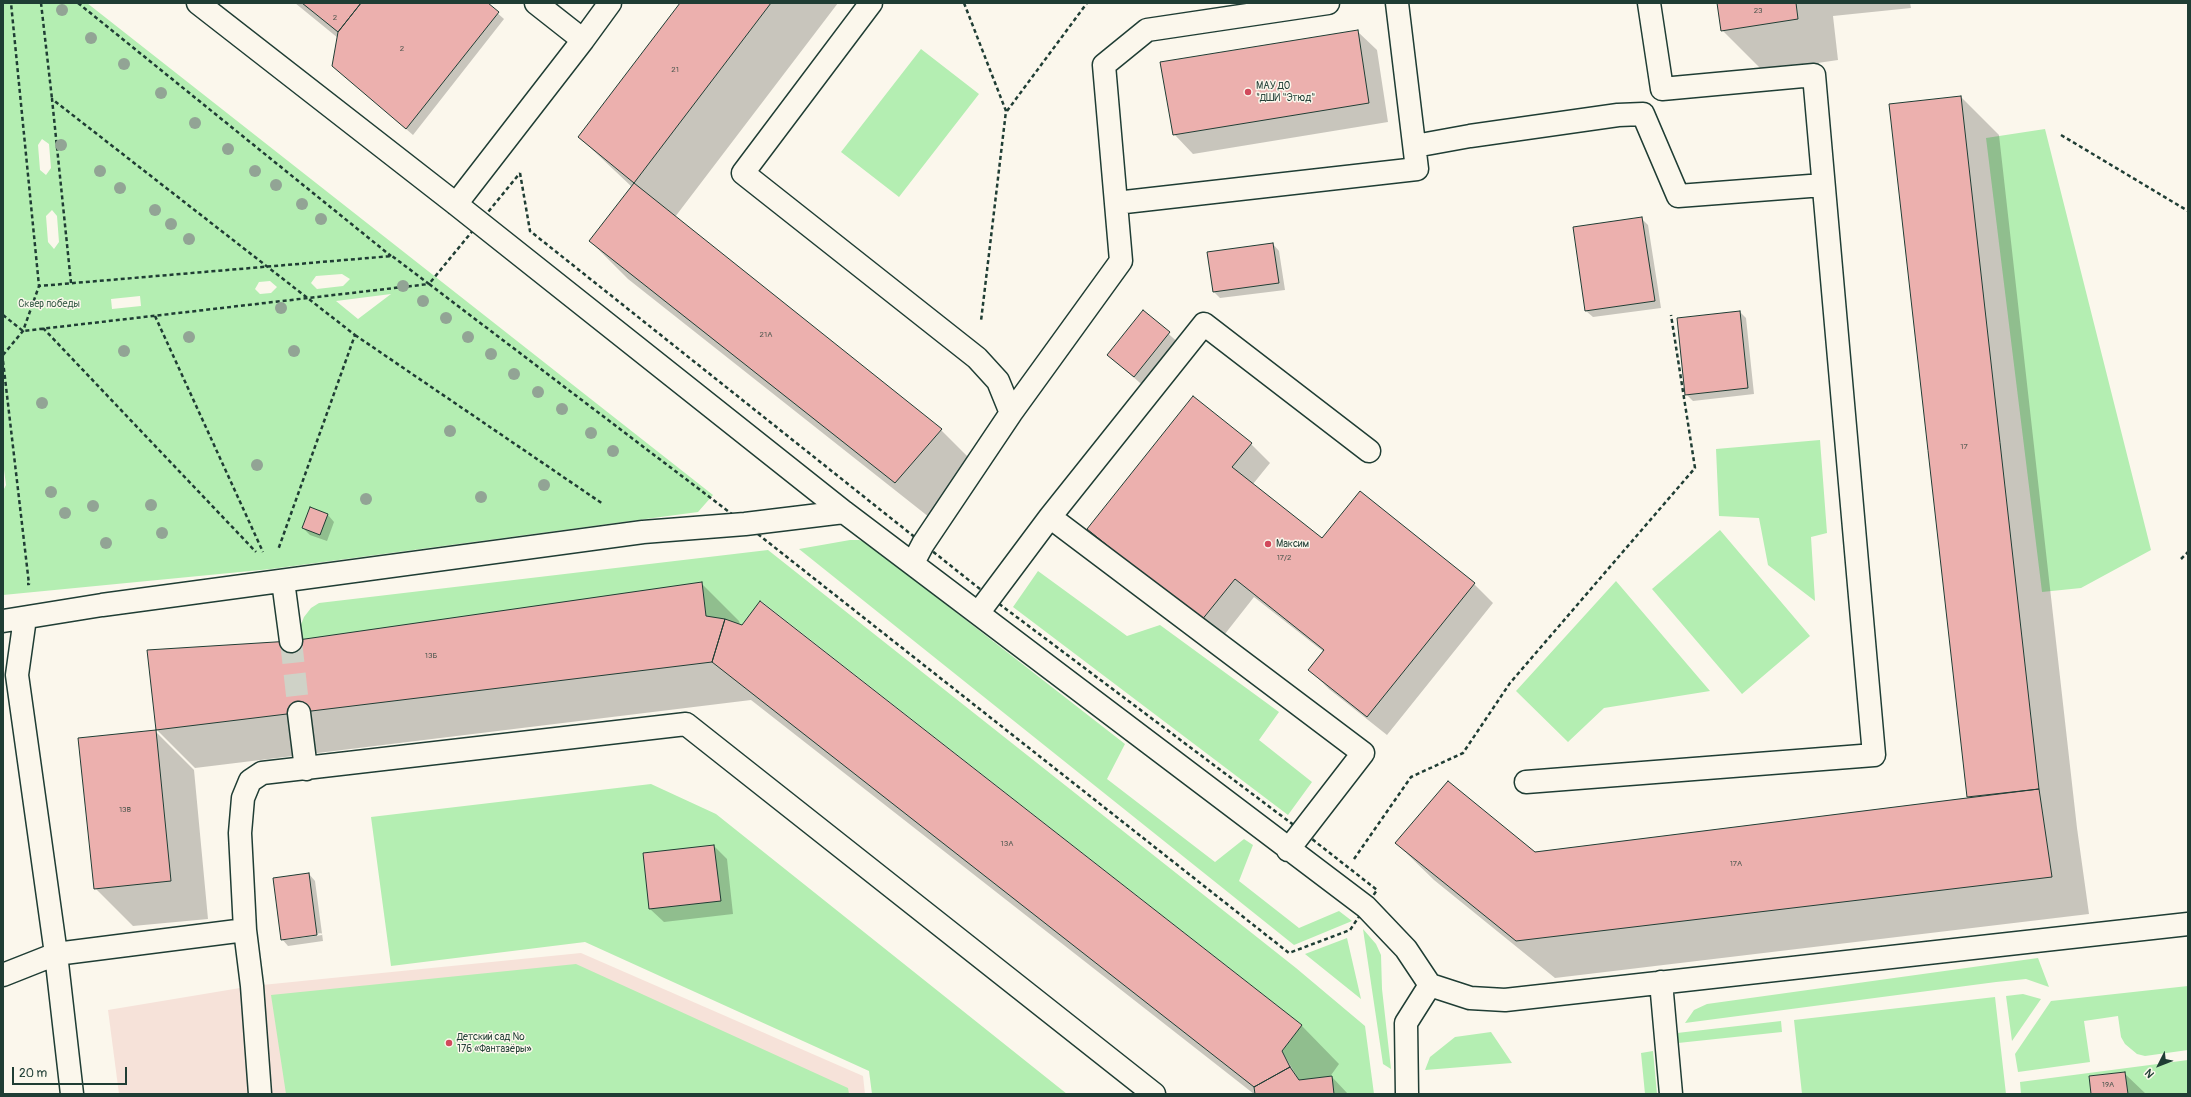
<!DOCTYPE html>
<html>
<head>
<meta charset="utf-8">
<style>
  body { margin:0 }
  #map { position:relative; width:2191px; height:1097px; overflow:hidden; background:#fbf7ec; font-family:Pangolin,sans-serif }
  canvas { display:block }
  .frame { position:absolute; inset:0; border:4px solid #1f3d34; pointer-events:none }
  .north { position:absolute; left:2139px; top:1045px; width:40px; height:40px; -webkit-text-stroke:3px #fbf7ec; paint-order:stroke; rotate:228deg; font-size:11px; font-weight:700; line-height:16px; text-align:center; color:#1f3d34 }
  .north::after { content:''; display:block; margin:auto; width:14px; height:18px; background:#1f3d34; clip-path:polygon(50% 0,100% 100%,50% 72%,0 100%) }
  .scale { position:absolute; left:12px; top:1067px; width:115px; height:18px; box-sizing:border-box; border:2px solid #1f3d34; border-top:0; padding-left:5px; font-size:12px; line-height:14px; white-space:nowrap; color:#1f3d34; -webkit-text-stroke:3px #fbf7ec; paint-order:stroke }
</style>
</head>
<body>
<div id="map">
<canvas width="2191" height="1097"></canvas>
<div class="frame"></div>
<div class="north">N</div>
<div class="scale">20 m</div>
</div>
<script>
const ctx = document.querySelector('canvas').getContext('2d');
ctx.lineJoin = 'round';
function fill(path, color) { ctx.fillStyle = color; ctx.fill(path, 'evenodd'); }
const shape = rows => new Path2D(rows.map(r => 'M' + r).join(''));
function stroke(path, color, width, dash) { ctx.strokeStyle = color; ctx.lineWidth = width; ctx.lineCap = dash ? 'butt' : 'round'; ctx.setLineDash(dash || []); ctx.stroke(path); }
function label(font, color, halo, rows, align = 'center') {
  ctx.font = font + ' Pangolin,sans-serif'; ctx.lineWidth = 3; ctx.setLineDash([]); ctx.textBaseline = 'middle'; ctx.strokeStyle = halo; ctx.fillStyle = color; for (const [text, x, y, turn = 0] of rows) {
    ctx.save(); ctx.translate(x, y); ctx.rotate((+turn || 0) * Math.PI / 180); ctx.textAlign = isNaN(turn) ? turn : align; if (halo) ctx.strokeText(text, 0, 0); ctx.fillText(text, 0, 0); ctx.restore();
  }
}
fill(shape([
  [581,953,863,1076,865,1094,119,1094,108,1010,252,986]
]), '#f6e2d9');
fill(shape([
  [3,3,87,3,713,495,698,512,271,569,3,595,3,491,6,485,3,462],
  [42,139,49,144,51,168,46,175,40,170,38,145],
  [52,210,57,216,59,242,54,249,48,242,46,216],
  [342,274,350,279,343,286,317,289,311,283,316,276],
  [270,281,277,287,271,293,260,294,255,289,259,282],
  [391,294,358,319,336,301],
  [140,296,141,306,112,309,111,299],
  [921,49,979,94,899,197,841,152],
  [2045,129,2151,550,2081,588,2042,592,1986,138],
  [1820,440,1827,533,1811,537,1815,601,1768,565,1759,518,1719,516,1716,449],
  [1720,530,1810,636,1742,694,1652,589],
  [850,540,859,540,867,543,1125,744,1107,779,1215,862,1244,839,1253,845,1239,881,1299,928,1339,911,1352,921,1294,945,799,549],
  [768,550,1296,968,1365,1026,1374,1094,1334,1094,1332,1077,1299,1080,1282,1051,1302,1025,761,601,742,625,706,616,702,583,302,640,300,627,304,617,311,608,319,603],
  [1038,571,1127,636,1160,625,1279,712,1259,740,1312,782,1288,815,1013,607],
  [1616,581,1710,691,1604,708,1568,742,1516,691],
  [651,784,716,814,1067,1094,872,1094,869,1071,585,942,391,966,371,817],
  [1363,929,1376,944,1381,955,1382,989,1391,1069,1383,1064],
  [1347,938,1361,999,1305,954],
  [2038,958,2049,987,2026,979,1996,982,1685,1023,1694,1010,1707,1004],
  [576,964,848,1088,849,1094,286,1094,271,995],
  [2188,986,2188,1050,2145,1056,2137,1054,2125,1044,2121,1037,2118,1016,2084,1021,2090,1062,2018,1072,2015,1054,2051,1001],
  [2023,994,2041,999,2012,1041,2006,996],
  [1995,997,2006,1094,1802,1094,1794,1020],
  [1781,1021,1782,1032,1678,1043,1677,1033],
  [1491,1032,1512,1063,1425,1070,1430,1057,1455,1037],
  [1653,1051,1657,1094,1645,1094,1641,1053],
  [2188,1060,2188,1094,2128,1094,2125,1072,2089,1076,2091,1094,2021,1094,2020,1082]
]), '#b4eeb2');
fill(shape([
  [295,3,486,3,504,19,413,135,333,66,338,38],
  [681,3,838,3,675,217,941,430,979,468,934,521,628,279,590,241,632,187,579,137],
  [1718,3,1910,3,1911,8,1833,16,1838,60,1763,71,1722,30],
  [1357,31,1377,50,1388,122,1193,154,1174,134],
  [1961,97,1999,135,2077,828,2089,914,1555,978,1434,880,1396,843,1534,853,1968,798,1890,105],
  [1642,219,1648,225,1661,308,1593,317,1586,311,1574,228],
  [1273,244,1279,251,1285,290,1220,298,1214,292,1208,253],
  [1143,311,1182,346,1147,389,1108,355],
  [1740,312,1746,318,1754,394,1693,401,1686,394],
  [1251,444,1270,463,1253,484,1322,540,1474,584,1493,603,1387,735,1329,689,1310,670,1324,652,1254,597,1221,639,1107,548,1088,529],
  [311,508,328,515,334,522,327,541,310,535,303,528],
  [701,583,739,621,740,625,742,626,761,602,1302,1026,1339,1064,1329,1078,1332,1077,1348,1094,1254,1094,751,700,195,768,157,730,148,651,291,642],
  [156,732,194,770,208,919,133,926,95,888],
  [714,846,727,859,733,914,664,922,650,909,644,854],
  [309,874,315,881,323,941,288,946,282,939],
  [322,933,322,935,286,940,286,938],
  [2124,1073,2146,1094,2092,1094]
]), '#0003');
const building = shape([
  [302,3,361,3,338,32,302,3],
  [361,3,488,3,499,12,406,129,332,66,338,32,361,3],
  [680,3,771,3,634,183,578,137,680,3],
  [1717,3,1796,3,1798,19,1721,31,1717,3],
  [1358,30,1369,103,1173,135,1160,62,1358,30],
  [1961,96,2039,789,1967,797,1889,104,1961,96],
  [634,183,942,429,895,483,589,241,634,183],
  [1642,217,1655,301,1585,311,1573,227,1642,217],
  [1273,243,1279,283,1213,292,1207,252,1273,243],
  [1143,310,1170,332,1134,377,1107,355,1143,310],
  [1740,311,1748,388,1685,395,1677,318,1740,311],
  [1193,396,1252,443,1232,467,1322,538,1360,491,1475,583,1367,717,1308,670,1324,650,1235,579,1201,621,1087,529,1193,396],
  [310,507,328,514,320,535,302,528,310,507],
  [702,582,706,616,725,619,712,662,156,730,147,650,291,641,702,582],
  [760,601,1302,1025,1282,1051,1290,1067,1254,1087,712,662,725,619,742,625,760,601],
  [156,730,171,881,94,889,78,738,156,730],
  [1448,781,1535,852,2039,789,2052,877,1516,941,1395,843,1448,781],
  [714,845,721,901,649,909,643,853,714,845],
  [309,873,317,935,281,940,273,878,309,873],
  [1290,1067,1299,1080,1332,1076,1334,1094,1255,1094,1254,1087,1290,1067],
  [2125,1072,2128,1094,2091,1094,2089,1076,2125,1072]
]);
fill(building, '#ecb0ae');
stroke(building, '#1f3d34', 1);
stroke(shape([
  [291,641,299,713]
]), '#cfd2c7', 22, [22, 11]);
const minor = shape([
  [198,3,456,204,844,512,1366,907,1406,949,1430,985,1470,998,1505,1000,2188,924],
  [871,3,743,173,977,358,998,381,1011,413],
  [583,40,610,3],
  [1415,146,1470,136,1618,115,1643,114,1678,196,1823,185],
  [1116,203,1417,169,1397,3],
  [456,204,583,40,536,3],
  [1050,517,1363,753,1288,850],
  [913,563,923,544,1011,413,1121,261,1104,65,1147,30,1328,3],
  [283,581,291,641],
  [979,612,1050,517,1204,324,1369,451],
  [25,618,17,675,56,954,72,1094],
  [3,621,102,605,643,532,745,524,844,512],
  [299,713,306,769],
  [1526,782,1874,755,1814,75,1662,89,1649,3],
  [3,975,56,954,245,930],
  [1661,982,1671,1094],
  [260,1094,252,986,245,930,240,833,243,798,250,781,262,773,686,724,1154,1094],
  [1407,1094,1406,1023,1430,985]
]);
stroke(minor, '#1f3d34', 25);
stroke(shape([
  [41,3,52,99],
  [78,3,391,256],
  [964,3,1006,111,981,321],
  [1007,111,1087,3],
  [2061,135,2188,211],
  [520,173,530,231,990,597,1303,832,1377,890,1350,930,1289,953,745,524,429,284,520,173],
  [71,283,52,99,355,335,278,550],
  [3,315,23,331,429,284,392,256,39,286],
  [155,316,263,552],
  [43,328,256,552],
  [355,335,603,504],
  [3,355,23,331,39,286,11,3],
  [3,361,29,584,27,584],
  [2181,559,2188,552],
  [1354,859,1411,777,1463,753,1510,683,1695,468,1671,315]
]), '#1f3d34', 2.5, [4, 3]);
stroke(minor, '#fbf7ec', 22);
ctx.fillStyle = '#92a495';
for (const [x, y] of [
  [62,10],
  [91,38],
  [124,64],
  [161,93],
  [195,123],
  [61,145],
  [228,149],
  [100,171],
  [255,171],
  [276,185],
  [120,188],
  [302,204],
  [155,210],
  [321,219],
  [171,224],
  [189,239],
  [403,286],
  [423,301],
  [281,308],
  [446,318],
  [189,337],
  [468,337],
  [124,351],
  [294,351],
  [491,354],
  [514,374],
  [538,392],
  [42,403],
  [562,409],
  [450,431],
  [591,433],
  [613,451],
  [257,465],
  [544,485],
  [51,492],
  [481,497],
  [366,499],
  [151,505],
  [93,506],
  [65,513],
  [162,533],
  [106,543]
]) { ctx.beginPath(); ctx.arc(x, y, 6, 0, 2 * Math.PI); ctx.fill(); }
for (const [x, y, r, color] of [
  [1248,92,4,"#d1495b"],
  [1268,544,4,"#d1495b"],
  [449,1043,4,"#d1495b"]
]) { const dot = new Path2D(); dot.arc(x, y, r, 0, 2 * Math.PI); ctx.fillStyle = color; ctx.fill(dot); stroke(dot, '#fbf7ec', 1.5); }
label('8px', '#525a52', null, [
  ["23",1758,11],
  ["2",335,18],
  ["2",402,49],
  ["21",675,70],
  ["21А",766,335],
  ["17",1964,447],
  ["17/2",1284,558],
  ["13Б",431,656],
  ["13В",125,810],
  ["13А",1007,844],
  ["17А",1736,864],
  ["19А",2108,1085]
]);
label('10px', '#1f3d34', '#fbf7ec', [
  ["МАУ ДО",1256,86],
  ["\"ДШИ \"Этюд\"",1256,98],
  ["Максим",1276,544],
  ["Детский сад №",457,1037],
  ["176 «Фантазёры»",457,1049]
], 'left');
label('10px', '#3d604d', '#fbf7ec', [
  ["Сквер победы",49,304]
]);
</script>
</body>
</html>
